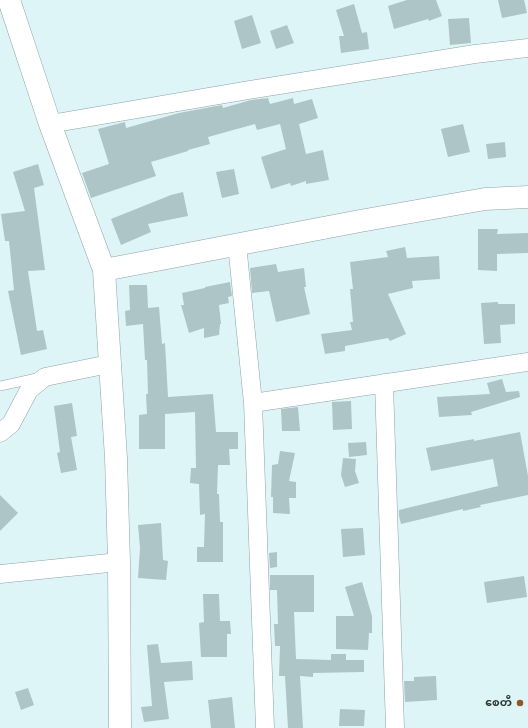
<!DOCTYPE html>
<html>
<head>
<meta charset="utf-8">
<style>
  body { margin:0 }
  canvas { display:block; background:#ddf5f7 }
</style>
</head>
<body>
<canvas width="528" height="728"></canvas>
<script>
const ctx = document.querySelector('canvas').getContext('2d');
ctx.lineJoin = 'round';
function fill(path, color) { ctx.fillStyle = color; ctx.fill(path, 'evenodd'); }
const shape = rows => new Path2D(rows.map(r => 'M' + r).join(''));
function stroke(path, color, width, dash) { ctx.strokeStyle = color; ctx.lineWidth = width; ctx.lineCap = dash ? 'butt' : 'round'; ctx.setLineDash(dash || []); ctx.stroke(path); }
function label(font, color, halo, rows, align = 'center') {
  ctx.font = font + ' Jost,"Noto Sans Myanmar",sans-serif'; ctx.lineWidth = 3; ctx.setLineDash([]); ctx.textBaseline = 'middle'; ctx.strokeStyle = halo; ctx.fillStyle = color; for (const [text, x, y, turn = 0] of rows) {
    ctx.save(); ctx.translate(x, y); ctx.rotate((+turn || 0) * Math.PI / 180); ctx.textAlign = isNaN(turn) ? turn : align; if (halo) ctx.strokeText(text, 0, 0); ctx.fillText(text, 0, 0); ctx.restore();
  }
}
fill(shape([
  [407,0,436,0,442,16,429,21,428,19,394,29,388,6],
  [498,0,524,0,527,13,502,18],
  [354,4,362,33,367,32,369,49,341,53,339,36,344,36,336,10],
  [252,15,261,43,242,49,234,21],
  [469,18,471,43,450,45,448,19],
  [287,25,294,43,276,49,270,31],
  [268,98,270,104,293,98,294,104,312,99,318,118,299,124,306,154,323,150,329,180,306,184,306,181,291,186,290,183,271,189,261,157,286,149,280,124,257,130,255,124,208,137,210,144,188,150,188,151,151,162,156,176,91,198,82,173,109,164,98,129,125,122,126,128,179,113,222,105,223,108,251,100],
  [463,124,470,152,448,157,441,129],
  [505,142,506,157,488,159,486,144],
  [38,164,44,185,34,188,45,270,28,271,37,331,43,330,47,349,21,355,8,291,14,290,9,241,5,241,1,214,25,211,13,172],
  [234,169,239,194,222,198,216,172],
  [183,192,188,216,148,224,151,232,121,245,111,219,171,195],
  [478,229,498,229,497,234,528,233,528,253,497,254,497,271,478,270],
  [405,247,407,258,439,256,440,279,412,281,413,288,388,294,406,334,390,341,388,338,345,346,345,351,325,354,321,334,352,330,350,322,353,322,350,289,353,289,350,262,388,257,386,251],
  [276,264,278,272,304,268,306,287,304,287,310,314,276,322,269,291,252,293,250,268],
  [230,282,232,296,228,297,229,303,219,305,221,324,220,324,219,335,204,338,204,328,189,333,181,305,184,305,182,293,205,288,205,287],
  [129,285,147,285,148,308,159,307,162,344,165,343,168,397,213,394,216,432,238,432,238,449,229,449,230,465,218,465,217,494,219,494,220,522,223,522,223,562,197,562,197,547,204,547,205,514,200,515,199,484,190,483,191,468,196,468,195,412,165,414,165,449,139,449,139,415,147,414,146,394,148,394,147,360,145,360,143,324,126,326,125,311,130,310],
  [498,302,498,304,515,304,515,324,500,325,501,343,484,344,481,303],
  [502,379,506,392,519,391,520,397,471,412,472,415,439,417,437,397,490,394,487,383],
  [351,401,352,429,333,430,332,402],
  [72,403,77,436,71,437,77,470,61,473,57,453,60,452,54,406],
  [298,407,300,431,282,431,281,409],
  [520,432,528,476,528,495,480,505,481,507,463,511,463,509,401,524,399,516,399,510,498,486,493,459,431,471,426,448,474,439,474,441],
  [366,442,367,455,349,457,348,443],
  [280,451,295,453,289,481,296,482,296,498,289,498,290,514,273,513,273,497,271,497,272,465,278,464],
  [343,458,356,459,355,471,359,483,345,487,341,475],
  [0,495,18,513,0,531],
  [161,523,163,560,168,561,166,580,138,578,140,548,138,525],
  [363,528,365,555,343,557,341,529],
  [277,552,277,567,270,568,269,553],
  [270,575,314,575,314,612,294,612,296,659,331,660,331,654,346,654,346,660,364,660,364,672,313,673,313,677,300,676,303,728,288,728,285,676,279,676,280,646,275,646,274,624,278,624,277,590,270,590],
  [524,576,527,597,487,603,484,582],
  [362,582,372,616,372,633,369,633,368,650,336,649,336,616,354,616,345,587],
  [203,594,219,594,220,621,230,621,231,634,227,634,227,657,201,657,199,623,204,622],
  [158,644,161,663,192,661,193,680,164,682,169,719,144,722,141,707,152,706,147,645],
  [436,676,437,700,405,702,404,681,414,681,414,677],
  [28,688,34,705,21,710,15,692],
  [232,697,235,728,211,728,208,700],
  [340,709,365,710,364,726,339,726]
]), '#adc5c7');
const service = shape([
  [0,386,37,378]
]);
const minor = shape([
  [50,124,249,90,475,54,528,48],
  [237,244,253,403],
  [384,383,395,728],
  [0,433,11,424,29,390,45,377,109,364],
  [0,574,119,562],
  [265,728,253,403,528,362]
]);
const tertiary = shape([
  [9,0,50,124,104,270,116,458,119,562,120,728],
  [104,270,360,221,485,199,528,197]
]);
stroke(service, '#8da3a6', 10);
stroke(minor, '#8da3a6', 19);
stroke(tertiary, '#8da3a6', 23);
stroke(service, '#fff', 9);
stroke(minor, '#fff', 18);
stroke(tertiary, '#fff', 22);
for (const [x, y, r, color] of [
  [520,703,4,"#975522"]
]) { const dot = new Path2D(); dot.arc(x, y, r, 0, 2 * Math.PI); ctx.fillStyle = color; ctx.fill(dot); stroke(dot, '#ddf5f7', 1.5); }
label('bold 11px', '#2d3738', '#ddf5f7', [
  ["စေတီ",512,703]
], 'right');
</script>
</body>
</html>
